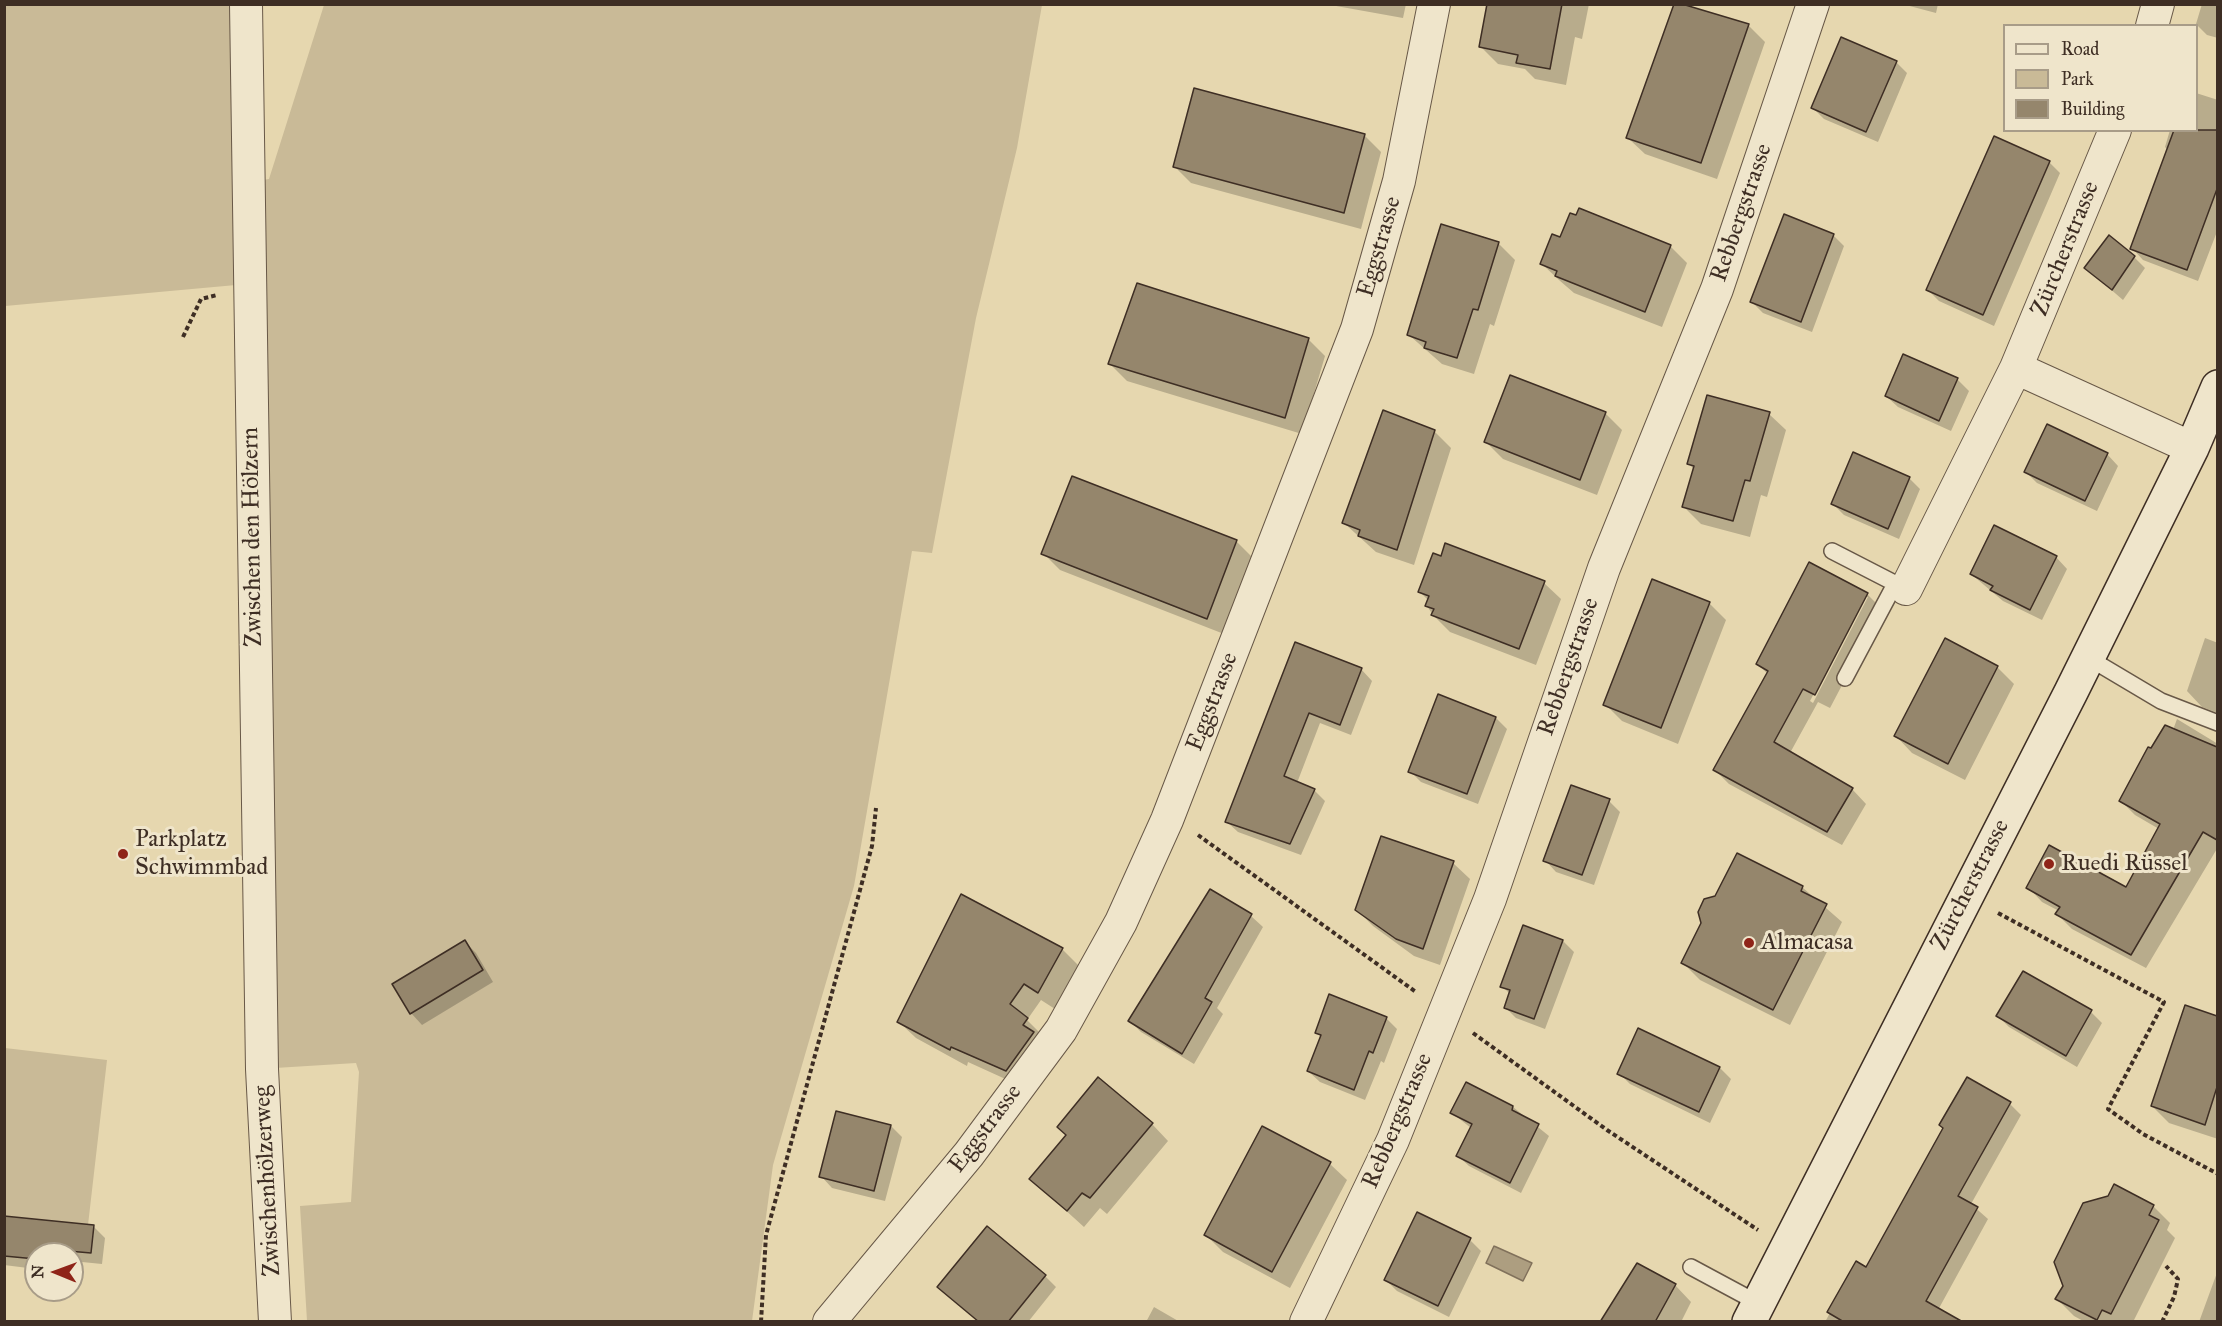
<!DOCTYPE html>
<html>
<head>
<meta charset="utf-8">
<style>
  body { margin:0 }
  #map { position:relative; width:2222px; height:1326px; overflow:hidden; background:#e6d7af; font-family:"IM FELL Great Primer",serif }
  canvas { display:block }
  .frame { position:absolute; inset:0; border:6px solid #3e2e24; pointer-events:none }
  .legend { position:absolute; left:2003px; top:24px; width:195px; height:108px; box-sizing:border-box; background:#efe5cb; border:2px solid #a89c88; margin:0; padding:8px 10px; list-style:none; font-size:18px; color:#3e2e24 }
  .legend li { display:flex; align-items:center; gap:12px; height:30px }
  .legend b { width:30px; border:2px solid #a89c88 }
  .north { position:absolute; left:24px; top:1242px; width:60px; height:60px; box-sizing:border-box; background:#efe5cb; border:2px solid #a89c88; border-radius:50%; rotate:271deg; font-size:16px; font-weight:700; line-height:24px; text-align:center; color:#3e2e24 }
  .north::after { content:''; display:block; margin:auto; width:21px; height:27px; background:#8f2418; clip-path:polygon(50% 0,100% 100%,50% 72%,0 100%) }
</style>
</head>
<body>
<div id="map">
<canvas width="2222" height="1326"></canvas>
<div class="frame"></div>
<ul class="legend">
<li><b style="height:8px;background:#efe5cb"></b>Road</li>
<li><b style="height:16px;background:#c9ba97"></b>Park</li>
<li><b style="height:16px;background:#95866c"></b>Building</li>
</ul>
<div class="north">N</div>
</div>
<script>
const ctx = document.querySelector('canvas').getContext('2d');
ctx.lineJoin = 'round';
function fill(path, color) { ctx.fillStyle = color; ctx.fill(path, 'evenodd'); }
const shape = rows => new Path2D(rows.map(r => 'M' + r).join(''));
function stroke(path, color, width, dash) { ctx.strokeStyle = color; ctx.lineWidth = width; ctx.lineCap = dash ? 'butt' : 'round'; ctx.setLineDash(dash || []); ctx.stroke(path); }
function label(font, color, halo, rows, align = 'center') {
  ctx.font = font + ' "IM FELL Great Primer",serif'; ctx.lineWidth = 6; ctx.setLineDash([]); ctx.textBaseline = 'middle'; ctx.strokeStyle = halo; ctx.fillStyle = color; for (const [text, x, y, turn = 0] of rows) {
    ctx.save(); ctx.translate(x, y); ctx.rotate((+turn || 0) * Math.PI / 180); ctx.textAlign = isNaN(turn) ? turn : align; if (halo) ctx.strokeText(text, 0, 0); ctx.fillText(text, 0, 0); ctx.restore();
  }
}
fill(shape([
  [5,5,234,5,236,285,5,306],
  [324,5,1042,5,1017,148,976,318,932,553,912,551,854,886,773,1165,752,1321,307,1321,300,1206,351,1202,359,1072,356,1063,275,1068,263,180,269,179],
  [5,1048,107,1060,88,1225,5,1216]
]), '#c9ba97');
const water = shape([
  [1494,1246,1532,1263,1523,1281,1486,1263,1494,1246]
]);
fill(water, '#ad9e80');
stroke(water, '#81715b', 1.5);
fill(shape([
  [1325,4,1406,4,1403,18],
  [1489,4,1589,4,1582,39,1575,37,1566,85,1535,79,1525,69,1498,64,1481,47],
  [1902,4,1938,4,1936,13],
  [2202,4,2218,4,2218,38,2207,35,2196,24],
  [1748,25,1765,42,1717,179,1645,154,1628,138],
  [1896,62,1907,73,1878,142,1824,119,1813,108],
  [2196,93,2218,100,2218,229,2198,281,2143,260,2132,248,2168,150,2165,147,2170,130,2196,130],
  [1364,135,1381,152,1361,229,1191,183,1175,167],
  [2049,162,2060,173,1994,326,1939,301,1928,290],
  [1833,235,1844,246,1812,332,1763,313,1752,302],
  [1561,239,1670,246,1687,263,1662,327,1574,293,1559,280,1542,264],
  [1498,243,1515,260,1494,326,1490,324,1474,374,1442,364,1409,335],
  [2134,257,2145,268,2123,300,2086,268],
  [1308,339,1325,356,1302,434,1127,381,1110,364],
  [1904,356,1957,379,1969,391,1951,431,1898,407,1886,396],
  [1605,413,1622,430,1597,495,1503,459,1486,442],
  [1769,414,1786,430,1767,497,1761,495,1750,537,1701,524,1684,507,1694,469,1689,464],
  [1434,431,1451,448,1414,565,1376,552,1344,523],
  [2107,454,2118,466,2097,511,2037,483,2026,472],
  [1909,478,1920,489,1899,539,1844,515,1833,504],
  [1236,541,1253,558,1224,634,1060,570,1043,553],
  [2056,557,2067,569,2042,620,2003,601,1971,574],
  [1544,583,1561,599,1536,665,1450,632,1433,615,1427,606,1429,601,1420,592],
  [1867,594,1882,609,1830,708,1818,702,1790,753,1852,789,1866,804,1842,845,1729,784,1715,770,1768,674,1757,664],
  [1864,597,1868,597,1813,703,1810,701],
  [1709,603,1726,620,1678,744,1622,721,1605,704],
  [2205,638,2218,643,2218,713,2202,707,2187,691],
  [1945,640,1998,668,2014,684,1965,780,1912,753,1896,736],
  [1296,644,1361,669,1372,681,1351,735,1320,723,1297,783,1314,790,1325,801,1301,855,1238,832,1226,821],
  [1496,718,1507,729,1478,804,1421,782,1410,771],
  [2177,719,2218,744,2218,847,2146,968,2072,929,2057,914,2059,911,2042,902,2028,887,2127,889,2159,829,2135,815,2120,800,2151,750,2173,730],
  [1609,801,1620,812,1594,885,1556,872,1545,860],
  [1453,863,1470,879,1440,965,1414,956,1373,926,1356,909],
  [1802,887,1842,922,1790,1025,1700,980,1683,963],
  [1210,891,1251,916,1263,927,1217,1008,1223,1014,1194,1064,1141,1032,1129,1020],
  [1524,927,1563,941,1574,952,1545,1029,1516,1018,1505,1007,1510,994,1502,986],
  [465,942,476,953,493,982,422,1025,411,1013],
  [1062,949,1079,966,1055,1009,1041,1000,1027,1020,1043,1036,1023,1087,968,1062,967,1066,916,1038,899,1022],
  [2186,1006,2218,1017,2218,1139,2169,1123,2152,1106],
  [2091,1012,2102,1023,2077,1067,2009,1027,1998,1016],
  [1386,1018,1397,1029,1384,1063,1381,1061,1365,1100,1320,1082,1308,1071,1321,1037,1316,1032],
  [1720,1068,1731,1079,1710,1123,1630,1084,1619,1073],
  [1967,1079,2010,1104,2021,1115,1971,1204,1988,1219,1938,1310,1946,1322,1825,1322,1857,1263,1867,1269,1944,1129],
  [1513,1107,1549,1136,1521,1193,1469,1166,1457,1155,1471,1128,1452,1113],
  [1152,1124,1168,1141,1107,1214,1100,1208,1084,1227,1031,1179],
  [891,1126,902,1137,885,1201,832,1188,821,1176],
  [1330,1164,1347,1180,1290,1288,1223,1252,1206,1235],
  [2114,1186,2153,1206,2170,1223,2167,1230,2175,1238,2133,1322,2085,1322,2074,1316,2057,1299],
  [4,1218,94,1227,105,1238,102,1264,72,1261,72,1254,36,1254,36,1269,4,1265],
  [1470,1240,1481,1251,1449,1317,1397,1291,1386,1280],
  [2218,1270,2218,1322,2199,1322],
  [1045,1276,1056,1287,1028,1322,979,1322,939,1287],
  [1675,1285,1691,1302,1681,1322,1601,1322],
  [1154,1307,1180,1322,1146,1322]
]), '#0003');
const building = shape([
  [1487,4,1562,4,1550,69,1516,63,1518,55,1479,47,1487,4],
  [1674,4,1682,4,1749,24,1701,163,1626,138,1674,4],
  [1841,37,1897,61,1866,132,1811,108,1841,37],
  [1194,88,1365,134,1344,213,1173,167,1194,88],
  [2174,130,2217,130,2217,189,2187,270,2130,249,2174,130],
  [1994,136,2050,161,1983,315,1926,290,1994,136],
  [1579,208,1671,245,1645,312,1555,276,1557,271,1540,264,1552,234,1560,237,1570,213,1576,215,1579,208],
  [1784,214,1834,234,1801,322,1750,302,1784,214],
  [1441,224,1499,242,1478,310,1473,309,1457,358,1424,348,1426,342,1407,335,1441,224],
  [2109,235,2135,256,2112,290,2084,268,2109,235],
  [1137,283,1309,338,1285,418,1108,364,1137,283],
  [1903,354,1958,378,1939,421,1885,396,1903,354],
  [1510,375,1606,412,1580,480,1484,442,1510,375],
  [1707,395,1770,412,1750,481,1745,480,1733,521,1682,507,1694,466,1687,464,1707,395],
  [1383,410,1435,430,1397,550,1358,536,1360,530,1342,523,1383,410],
  [2047,424,2108,453,2085,501,2024,472,2047,424],
  [1853,452,1910,477,1888,529,1831,504,1853,452],
  [1072,476,1237,540,1207,619,1041,554,1072,476],
  [1994,525,2057,556,2030,610,1990,590,1993,586,1970,574,1994,525],
  [1445,543,1545,581,1519,649,1431,615,1434,609,1425,606,1429,596,1418,592,1433,553,1441,556,1445,543],
  [1809,562,1868,593,1815,695,1803,689,1774,742,1853,788,1827,832,1713,770,1768,671,1756,664,1809,562],
  [1652,579,1710,602,1661,728,1603,705,1652,579],
  [1945,638,1998,666,1948,764,1894,736,1945,638],
  [1295,642,1362,668,1340,725,1309,713,1284,776,1315,789,1290,844,1225,822,1295,642],
  [1438,694,1496,717,1467,794,1408,772,1438,694],
  [2165,725,2217,747,2217,840,2203,832,2131,955,2055,914,2060,907,2026,888,2049,845,2126,887,2160,824,2119,801,2148,747,2151,748,2165,725],
  [1571,785,1610,799,1582,875,1543,861,1571,785],
  [1381,836,1454,861,1423,949,1396,939,1355,910,1381,836],
  [1737,853,1803,886,1801,891,1827,904,1773,1010,1681,963,1701,923,1698,912,1704,899,1715,896,1737,853],
  [1210,889,1252,914,1205,998,1212,1002,1182,1054,1128,1021,1210,889],
  [961,894,1063,948,1038,993,1024,984,1010,1004,1028,1018,1023,1025,1034,1032,1006,1071,951,1047,950,1050,897,1022,961,894],
  [1523,925,1563,940,1534,1019,1504,1008,1510,990,1500,987,1523,925],
  [465,940,483,970,410,1014,392,984,465,940],
  [2023,971,2092,1010,2066,1056,1996,1016,2023,971],
  [1329,994,1387,1017,1373,1053,1369,1051,1354,1090,1307,1071,1321,1035,1315,1033,1329,994],
  [2185,1005,2217,1016,2217,1087,2205,1125,2151,1106,2185,1005],
  [1638,1028,1720,1067,1699,1112,1617,1074,1638,1028],
  [1098,1077,1153,1123,1090,1198,1082,1193,1067,1211,1029,1179,1066,1135,1057,1127,1098,1077],
  [1967,1077,2011,1102,1958,1196,1978,1207,1926,1301,1963,1322,1844,1322,1827,1312,1856,1261,1866,1267,1943,1128,1939,1125,1967,1077],
  [1466,1082,1513,1106,1512,1110,1539,1124,1510,1183,1456,1156,1472,1124,1450,1113,1466,1082],
  [836,1111,891,1125,874,1191,819,1177,836,1111],
  [1262,1126,1331,1162,1272,1272,1204,1235,1262,1126],
  [2114,1184,2154,1205,2149,1215,2159,1220,2111,1314,2102,1310,2097,1320,2055,1299,2063,1286,2054,1262,2083,1203,2108,1196,2114,1184],
  [1417,1212,1471,1238,1438,1306,1384,1280,1417,1212],
  [4,1216,94,1225,91,1253,57,1250,56,1254,36,1254,36,1259,4,1256,4,1216],
  [987,1226,1046,1275,1008,1322,979,1322,937,1287,987,1226],
  [1637,1263,1676,1284,1655,1322,1600,1322,1637,1263]
]);
fill(building, '#95866c');
stroke(building, '#3e2e24', 1.5);
const service = shape([
  [1832,551,1904,588],
  [2087,657,2161,701,2218,723],
  [1845,678,1895,584],
  [1691,1267,1758,1303]
]);
const minor = shape([
  [246,4,262,1069,275,1322],
  [2152,26,2158,4],
  [2016,368,2192,448],
  [1906,589,2016,368,2115,130],
  [829,1322,969,1154,1061,1030,1121,922,1167,820,1357,329,1399,181,1434,4],
  [1306,1322,1393,1140,1490,899,1604,568,1717,289,1813,4]
]);
const secondary = shape([
  [1749,1322,2071,692,2192,448,2218,387]
]);
stroke(service, '#685847', 18);
stroke(minor, '#685847', 34);
stroke(secondary, '#3e2e24', 36);
stroke(shape([
  [183,337,201,299,217,295],
  [1198,835,1416,992],
  [1998,913,2164,1002,2108,1109,2143,1134,2218,1174],
  [1473,1033,1607,1130,1758,1230],
  [761,1322,766,1235,872,846,876,808],
  [2162,1322,2174,1297,2178,1279,2166,1266]
]), '#3e2e24', 4, [4.5, 3]);
stroke(service, '#efe5cb', 15);
stroke(minor, '#efe5cb', 32);
stroke(secondary, '#efe5cb', 33);
for (const [x, y, r, color] of [
  [123,854,6,"#8f2418"],
  [2049,864,6,"#8f2418"],
  [1749,943,6,"#8f2418"]
]) { const dot = new Path2D(); dot.arc(x, y, r, 0, 2 * Math.PI); ctx.fillStyle = color; ctx.fill(dot); stroke(dot, '#efe5cb', 2); }
label('24px', '#3e2e24', '#efe5cb', [
  ["Rebbergstrasse",1742,213,-71],
  ["Eggstrasse",1380,247,-74],
  ["Zürcherstrasse",2066,249,-68],
  ["Zwischen den Hölzern",253,537,-91],
  ["Rebbergstrasse",1569,667,-71],
  ["Eggstrasse",1213,702,-69],
  ["Zürcherstrasse",1971,885,-63],
  ["Rebbergstrasse",1398,1121,-67],
  ["Eggstrasse",986,1129,-53],
  ["Zwischenhölzerweg",268,1181,-93]
]);
label('24px', '#3e2e24', '#efe5cb', [
  ["Parkplatz",135,840],
  ["Schwimmbad",135,868],
  ["Ruedi Rüssel",2061,864],
  ["Almacasa",1761,943]
], 'left');
</script>
</body>
</html>
